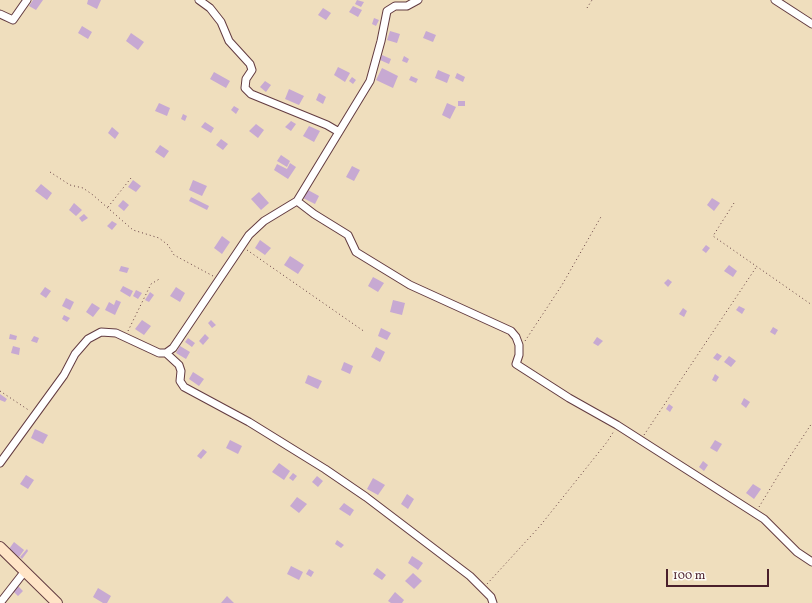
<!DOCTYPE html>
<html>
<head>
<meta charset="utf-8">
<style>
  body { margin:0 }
  #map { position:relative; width:812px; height:603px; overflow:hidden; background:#efdebd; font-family:Vollkorn,serif }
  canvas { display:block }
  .scale { position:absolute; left:666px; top:569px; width:103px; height:18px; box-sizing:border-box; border:2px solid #4a1f2b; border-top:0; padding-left:5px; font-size:12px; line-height:14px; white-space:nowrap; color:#4a1f2b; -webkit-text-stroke:3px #fdfcf7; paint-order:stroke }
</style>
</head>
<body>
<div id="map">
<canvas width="812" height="603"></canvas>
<div class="scale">100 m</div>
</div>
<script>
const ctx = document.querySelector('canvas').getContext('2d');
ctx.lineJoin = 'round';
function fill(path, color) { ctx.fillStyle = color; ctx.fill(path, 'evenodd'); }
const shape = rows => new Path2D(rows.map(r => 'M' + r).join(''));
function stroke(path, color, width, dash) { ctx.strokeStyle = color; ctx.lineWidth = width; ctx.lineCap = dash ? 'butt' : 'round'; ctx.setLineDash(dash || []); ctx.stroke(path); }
fill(shape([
  [33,0,43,0,36,10,29,6],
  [88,0,101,0,97,9,87,4],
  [357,0,364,2,361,7,355,4],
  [353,6,362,10,358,17,349,12],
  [323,8,331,13,326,20,318,15],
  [374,18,379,20,376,26,372,24],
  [82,26,92,32,88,39,78,33],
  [390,31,400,34,397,43,387,40],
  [426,31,436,35,433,42,423,38],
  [131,33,144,42,138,50,126,41],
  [382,55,391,59,389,64,380,60],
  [404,56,409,59,407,63,402,61],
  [338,67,350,73,345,82,334,75],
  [382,68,398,76,393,88,376,80],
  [438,70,450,75,447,83,435,78],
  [214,72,230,81,226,88,210,79],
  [457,73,465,77,463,82,455,78],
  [411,76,418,79,416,83,409,80],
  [352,77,356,80,353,84,349,81],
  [265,81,271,85,266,92,260,87],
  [289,89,304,96,299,105,285,99],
  [319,93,326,97,323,104,316,100],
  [458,101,465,101,465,106,458,106],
  [159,103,170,108,167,116,155,111],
  [447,103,456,107,450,119,442,115],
  [234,106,239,109,236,114,231,110],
  [183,114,187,116,185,121,181,119],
  [291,121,296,124,291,131,285,127],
  [205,122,214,128,211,133,201,127],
  [256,124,264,130,258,138,249,131],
  [309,126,320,131,314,142,303,136],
  [112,127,119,133,115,139,108,133],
  [221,139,228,144,223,150,216,145],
  [160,145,169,151,164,158,155,152],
  [281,155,290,161,287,167,277,161],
  [290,163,296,167,288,179,274,170,277,164,287,169],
  [352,166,360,170,354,181,346,177],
  [133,180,141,186,136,192,128,187],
  [193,180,207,186,202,196,189,190],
  [41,184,52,193,47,200,35,191],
  [308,190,319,196,315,204,303,198],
  [259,192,269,203,261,210,251,199],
  [191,197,209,206,207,210,189,201],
  [712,198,720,203,714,211,707,205],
  [123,200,129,205,124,211,118,206],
  [74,203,82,210,76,216,69,210],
  [84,214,88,218,82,222,79,218],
  [112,221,117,224,112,230,107,226],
  [222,236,230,242,222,254,214,248],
  [260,240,271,248,265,255,255,248],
  [706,245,710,248,706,253,702,250],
  [290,256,304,265,298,274,284,265],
  [729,265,737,271,733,277,724,271],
  [121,266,129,268,127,273,119,271],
  [373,277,384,283,378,292,368,286],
  [668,279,672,282,668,287,664,283],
  [123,286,133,291,130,297,120,291],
  [45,287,51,291,46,298,40,294],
  [176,287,185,293,180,302,170,296],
  [136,290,142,293,138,299,133,296],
  [150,292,154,295,149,302,145,300],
  [66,298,74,302,70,310,62,306],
  [116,300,121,302,115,315,105,310,109,302,114,305],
  [393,300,405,303,402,315,390,312],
  [92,303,100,308,93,317,86,312],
  [739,306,745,309,742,314,736,310],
  [683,308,687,311,684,317,679,314],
  [64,315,70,318,67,322,62,319],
  [142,320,151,326,144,335,135,329],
  [211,320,216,325,212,328,208,323],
  [773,327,778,330,775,335,770,332],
  [381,328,391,333,387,340,378,336],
  [10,334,17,336,16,340,9,339],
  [205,334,209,338,203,345,199,341],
  [34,336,39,338,37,343,31,341],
  [597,337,603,341,598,346,593,343],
  [188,338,195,343,192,347,185,342],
  [13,346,20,348,19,355,11,353],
  [180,346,190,352,186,359,176,353],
  [376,347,385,352,380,362,371,357],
  [717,353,722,356,718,361,713,358],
  [729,356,736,361,731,367,724,362],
  [344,362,353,366,350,374,341,370],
  [193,372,204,379,199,386,189,379],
  [715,374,719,377,716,382,712,380],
  [308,375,322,381,318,389,305,383],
  [0,394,7,399,5,402,0,400],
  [744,398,750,402,746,408,741,404],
  [669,404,673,407,670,412,666,409],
  [35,429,48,435,43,444,31,438],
  [230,440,242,446,238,454,226,448],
  [715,440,722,444,717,452,710,448],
  [203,449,207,452,201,459,197,456],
  [703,461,708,465,704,471,699,467],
  [279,463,290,471,284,480,272,472],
  [293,473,297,476,293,481,289,478],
  [26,475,34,480,28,489,20,484],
  [317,476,323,481,318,487,312,482],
  [373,478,385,485,378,495,367,489],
  [753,484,761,489,754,499,746,493],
  [407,494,414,499,408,509,401,504],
  [297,497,307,504,299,513,290,506],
  [344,503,354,510,350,516,339,509],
  [337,540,344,545,341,548,335,544],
  [14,542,24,550,19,557,9,549],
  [27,549,28,551,22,559,20,557],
  [412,556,423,563,418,570,408,563],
  [291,566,303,572,299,580,287,574],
  [377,568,386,575,382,580,373,574],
  [309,569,314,572,311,577,306,574],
  [413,573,422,581,414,589,405,581],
  [17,585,23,591,18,596,12,590],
  [98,588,111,596,107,603,103,603,93,597],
  [395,592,404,600,402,603,391,603,388,601],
  [227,596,234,603,221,603]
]), '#c7a9d2');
const street = shape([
  [199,0,210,8,221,22,229,41,250,64,252,70,246,79,245,88,251,94,327,125,339,132],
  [775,0,812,24],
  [0,14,13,20,27,0],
  [297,201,314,214,348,235,356,252,410,285,511,331,516,337,519,345,519,355,516,364,569,398,617,425,764,519,797,552,812,562],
  [166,353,179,365,181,371,180,381,184,387,249,422,325,469,366,497,470,576,491,597,493,603],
  [0,463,64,375,75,354,88,339,101,332,116,333,159,353,166,353,173,348,249,235,264,221,297,201,370,81,381,41,387,11,395,6,407,6,418,0],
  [0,603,25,571]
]);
const secondary = shape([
  [0,547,57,603]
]);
stroke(street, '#633c41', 9);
stroke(secondary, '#633c41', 12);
stroke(shape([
  [587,8,592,0],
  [50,172,70,185,83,188,93,195,133,230,159,238,168,245,174,255,213,276],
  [734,203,713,236,812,305],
  [108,207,131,178],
  [247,250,365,332],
  [128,331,151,284,161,278],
  [525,341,562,285,602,215],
  [0,391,30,411],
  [644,435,757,266],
  [759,507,787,461,812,423],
  [487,584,540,526,607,442,614,431]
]), '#633c41', 1, [1, 3]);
stroke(street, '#fff', 7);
stroke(secondary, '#ffe4c6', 10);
</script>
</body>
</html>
